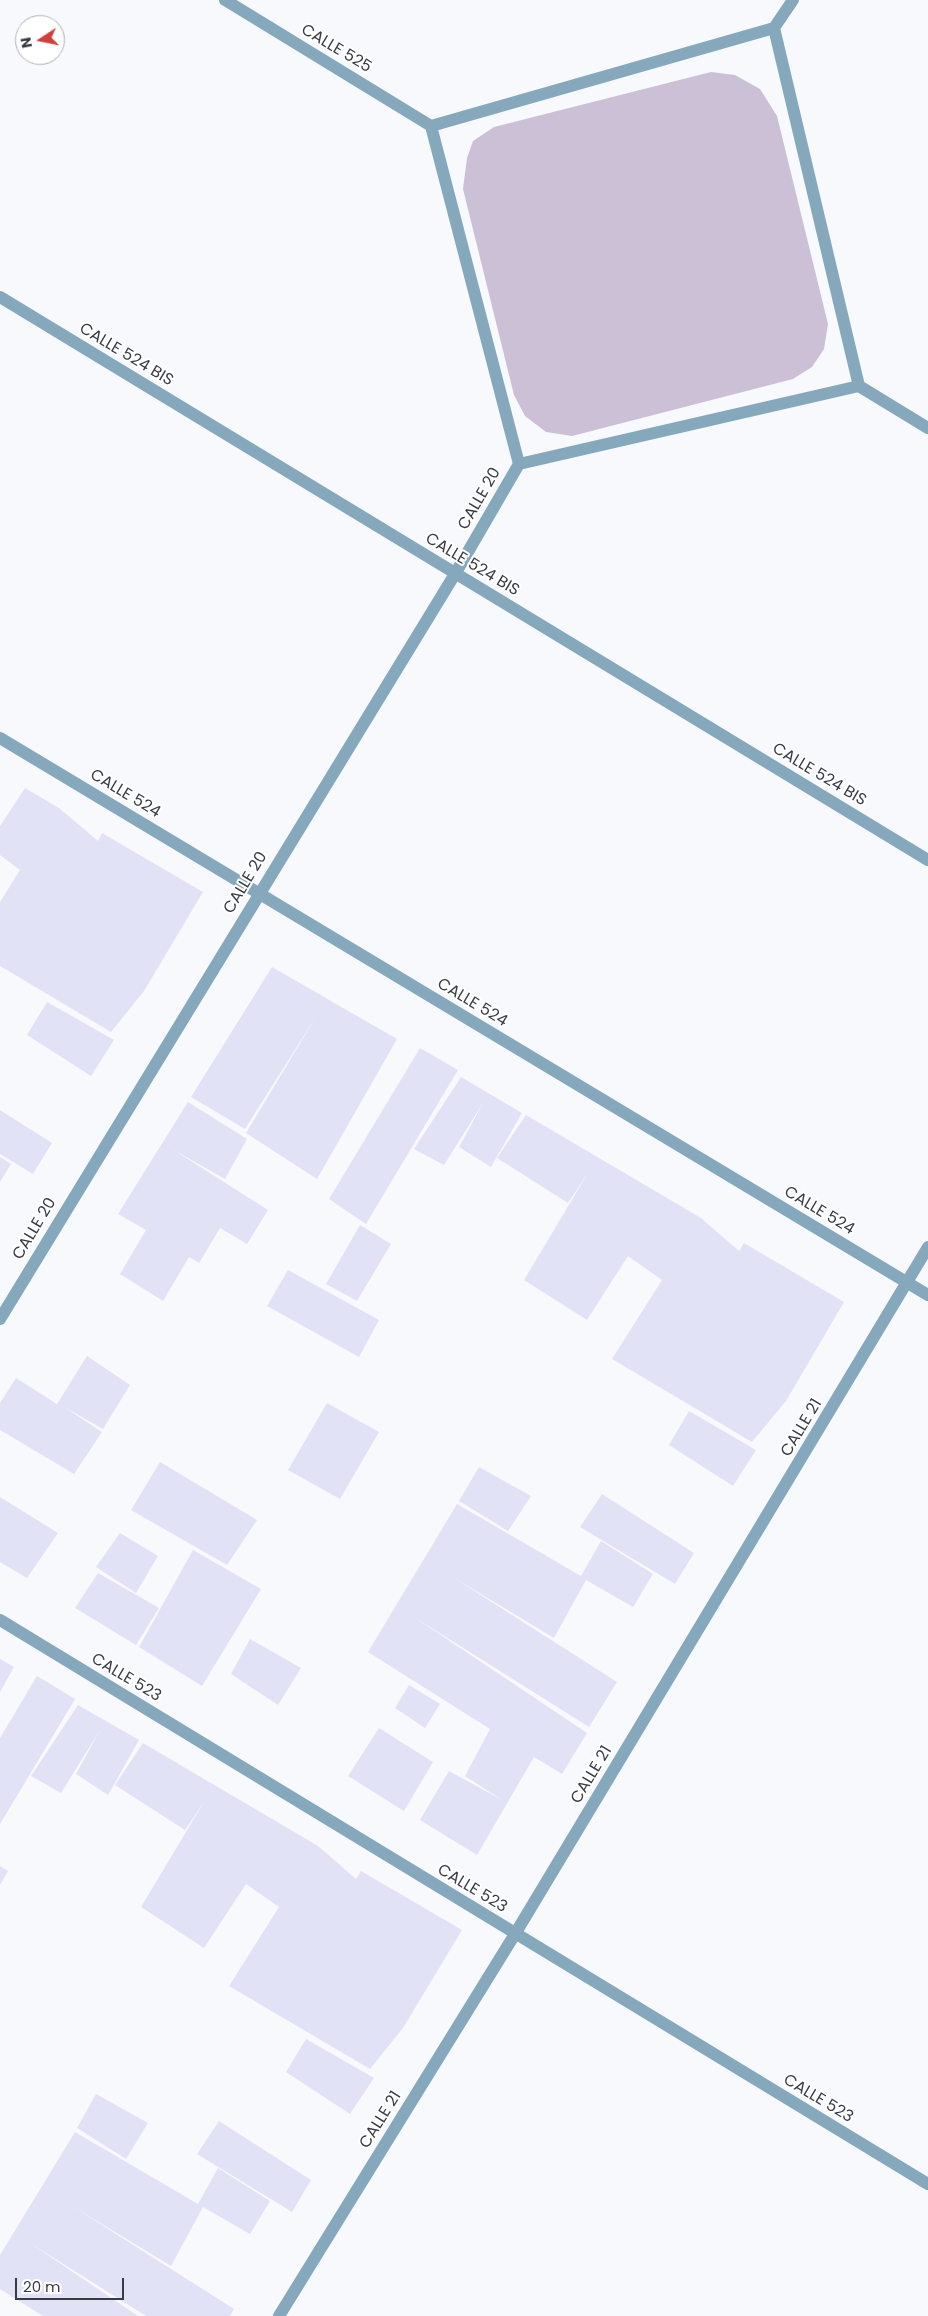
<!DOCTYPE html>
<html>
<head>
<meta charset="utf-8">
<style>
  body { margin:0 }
  #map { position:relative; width:928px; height:2316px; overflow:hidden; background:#f7f9fd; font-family:Poppins,sans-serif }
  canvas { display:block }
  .north { position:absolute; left:15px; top:15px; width:50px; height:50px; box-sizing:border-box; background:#fff; border:1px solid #afb1b3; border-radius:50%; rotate:259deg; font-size:14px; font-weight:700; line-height:20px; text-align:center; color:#373b42 }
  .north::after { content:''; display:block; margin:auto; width:18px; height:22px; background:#cf403e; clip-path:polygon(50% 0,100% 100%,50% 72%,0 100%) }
  .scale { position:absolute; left:15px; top:2278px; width:109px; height:22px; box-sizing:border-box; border:2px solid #373b42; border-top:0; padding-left:6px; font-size:15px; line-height:18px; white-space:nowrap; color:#373b42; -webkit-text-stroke:4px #fff; paint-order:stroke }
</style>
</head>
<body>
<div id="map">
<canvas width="928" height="2316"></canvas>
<div class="north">N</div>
<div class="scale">20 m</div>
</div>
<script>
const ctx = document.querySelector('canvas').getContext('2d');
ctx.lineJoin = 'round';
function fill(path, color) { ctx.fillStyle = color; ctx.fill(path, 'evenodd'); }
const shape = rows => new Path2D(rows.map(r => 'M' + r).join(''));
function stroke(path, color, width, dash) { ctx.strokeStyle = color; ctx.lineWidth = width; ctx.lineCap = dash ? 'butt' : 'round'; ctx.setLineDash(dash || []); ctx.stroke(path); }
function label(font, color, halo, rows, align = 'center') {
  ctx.font = font + ' Poppins,sans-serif'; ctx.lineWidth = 4; ctx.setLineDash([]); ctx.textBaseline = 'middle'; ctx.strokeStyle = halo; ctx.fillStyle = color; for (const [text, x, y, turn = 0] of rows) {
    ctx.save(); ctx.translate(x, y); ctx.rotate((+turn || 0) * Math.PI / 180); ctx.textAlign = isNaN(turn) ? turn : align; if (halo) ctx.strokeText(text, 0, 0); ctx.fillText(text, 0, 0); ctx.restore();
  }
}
fill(shape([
  [711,72,735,75,760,89,777,116,828,324,824,349,812,367,793,379,572,436,546,432,525,416,514,395,463,189,467,158,473,141,494,127]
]), '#cbc0d5');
fill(shape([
  [25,788,59,808,98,841,102,833,203,892,144,991,111,1032,0,966,0,902,20,870,0,855,0,826],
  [272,967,397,1039,317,1179,246,1133,317,1015,245,1129,191,1097],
  [47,1002,114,1040,91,1076,27,1035],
  [420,1048,458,1070,366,1224,329,1199],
  [461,1077,522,1113,491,1167,459,1147,483,1103,444,1165,414,1149],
  [188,1102,247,1139,225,1179,172,1149,268,1210,247,1244,220,1228,199,1263,189,1257,163,1301,120,1274,146,1230,118,1214],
  [0,1110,52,1143,33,1174,0,1154],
  [526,1115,701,1218,739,1251,744,1243,844,1302,786,1401,752,1442,612,1359,662,1280,628,1256,587,1320,524,1280,588,1173,568,1203,497,1158],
  [0,1157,11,1164,0,1182],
  [360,1225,391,1244,357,1301,326,1284],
  [288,1270,379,1320,359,1357,267,1306],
  [87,1356,130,1385,103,1429,64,1407,102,1432,74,1474,0,1430,0,1403,16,1378,57,1404],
  [327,1403,379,1432,340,1499,288,1470],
  [689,1411,756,1450,733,1486,669,1445],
  [160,1462,257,1520,227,1565,131,1510],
  [479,1467,531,1496,508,1531,459,1501],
  [602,1494,694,1553,675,1584,580,1527],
  [0,1497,58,1533,27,1578,0,1562],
  [457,1504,581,1576,601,1541,653,1574,633,1607,586,1580,554,1638,451,1576,617,1682,589,1727,414,1617,587,1733,562,1774,534,1757,477,1855,420,1820,449,1771,502,1800,465,1776,490,1729,368,1652],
  [120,1533,158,1556,136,1593,96,1567],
  [193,1550,261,1589,202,1686,139,1647],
  [98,1573,159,1608,136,1645,75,1608],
  [250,1639,301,1668,278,1705,231,1674],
  [0,1659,14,1667,0,1692],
  [37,1676,75,1699,0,1824,0,1738],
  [409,1685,440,1704,425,1728,395,1708],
  [78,1705,139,1740,108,1795,76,1774,100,1730,61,1793,31,1776],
  [379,1728,433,1762,404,1811,348,1776],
  [143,1743,318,1846,356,1879,361,1871,462,1930,403,2028,370,2069,229,1986,279,1907,246,1884,204,1948,141,1907,204,1802,185,1830,115,1785],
  [0,1866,8,1871,0,1885],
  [306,2039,374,2078,350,2114,286,2072],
  [96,2094,148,2123,126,2159,77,2128],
  [219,2121,311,2180,292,2212,197,2154],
  [75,2132,198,2204,218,2168,270,2201,250,2234,203,2207,171,2266,72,2206,234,2309,230,2316,146,2316,30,2243,138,2316,43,2316,0,2289,0,2255]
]), '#e1e2f6');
stroke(shape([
  [225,0,431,126],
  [774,28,859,386,519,464,431,126,774,28],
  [774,28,793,0],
  [0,297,928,860],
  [859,386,928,428],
  [0,738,928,1295],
  [0,1319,455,574,519,464],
  [0,1620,928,2184],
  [279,2316,515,1934,928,1247]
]), '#85a8bd', 12);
label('16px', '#373b42', '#fff', [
  ["CALLE 525",336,49,31],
  ["CALLE 524 BIS",126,355,31],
  ["CALLE 20",480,499,-60],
  ["CALLE 524 BIS",472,565,31],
  ["CALLE 524 BIS",819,775,31],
  ["CALLE 524",125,794,31],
  ["CALLE 20",246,883,-59],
  ["CALLE 524",472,1003,31],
  ["CALLE 524",819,1211,31],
  ["CALLE 20",35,1229,-59],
  ["CALLE 21",802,1428,-59],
  ["CALLE 523",126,1678,31],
  ["CALLE 21",592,1775,-59],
  ["CALLE 523",472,1889,31],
  ["CALLE 523",818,2099,31],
  ["CALLE 21",381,2120,-58]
]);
</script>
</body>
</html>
